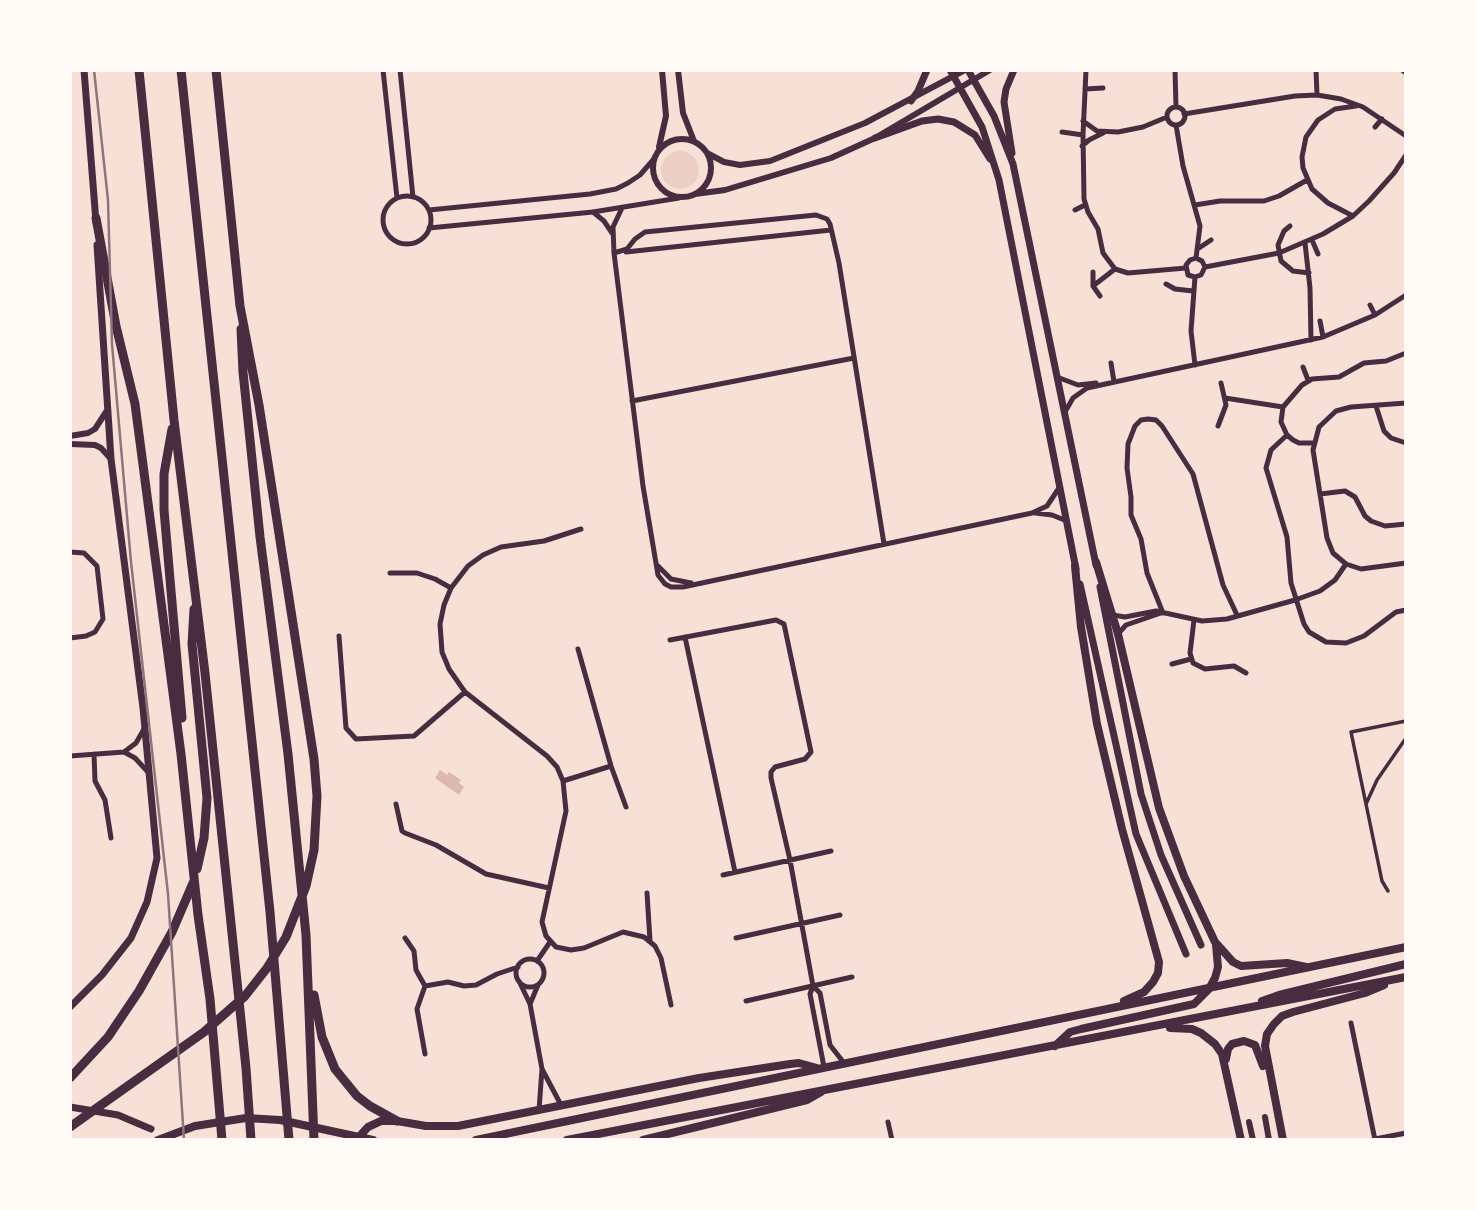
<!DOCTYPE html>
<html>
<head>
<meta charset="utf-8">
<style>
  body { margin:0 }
  #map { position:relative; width:1476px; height:1210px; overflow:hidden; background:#f7e1d7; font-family:Bitter,serif }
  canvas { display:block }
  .frame { position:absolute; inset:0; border:72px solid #fffaf5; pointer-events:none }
</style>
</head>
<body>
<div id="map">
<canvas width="1476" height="1210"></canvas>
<div class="frame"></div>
</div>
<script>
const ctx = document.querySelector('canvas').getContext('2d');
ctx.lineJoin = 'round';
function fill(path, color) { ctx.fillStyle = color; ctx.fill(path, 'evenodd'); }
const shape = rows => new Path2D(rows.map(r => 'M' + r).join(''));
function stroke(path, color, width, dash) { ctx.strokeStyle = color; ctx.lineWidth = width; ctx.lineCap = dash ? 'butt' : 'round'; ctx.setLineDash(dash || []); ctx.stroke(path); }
fill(shape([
  '661 170a19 19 0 1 1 38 0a19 19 0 1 1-38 0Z'
]), '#ebcfc5');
fill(shape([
  [440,770,447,775,449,772,461,780,459,783,464,787,459,795,435,778]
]), '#dcb8b0');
stroke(shape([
  [1366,804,1377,780,1406,738],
  [1388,891,1382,881,1351,732,1406,721]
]), '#4a2c40', 3.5);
stroke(shape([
  [383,70,397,198],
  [400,70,413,197],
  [1086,70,1083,135,1084,199,1088,212,1098,229,1103,253,1115,269,1128,273,1186,268],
  [1175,70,1176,107],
  [1316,70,1317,95],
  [1402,70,1406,73],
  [1085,89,1103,88],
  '1167 116a9 9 0 1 1 18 0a9 9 0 1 1-18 0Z',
  [1184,114,1295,96,1317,95,1341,99,1363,107,1406,136],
  [1083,121,1097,131,1118,132,1143,127,1167,117],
  [1176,125,1183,166,1200,226,1196,258,1190,260,1186,265,1188,275,1195,277,1201,275,1205,267,1202,261,1196,258],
  [1375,127,1382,119],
  [1062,132,1083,135],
  [1082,146,1089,140,1103,133],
  '383 220a24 24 0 1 1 48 0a24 24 0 1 1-48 0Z',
  [1195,205,1220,201,1264,201,1279,196,1307,180],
  [622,208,613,227,614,253,643,486,658,575,665,584,671,587,683,587,1032,513,1047,506,1059,488],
  [429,210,590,194,616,189,628,183,640,175,653,160],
  [1075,210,1085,205],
  [593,212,604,221,612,233],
  [1353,216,1328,203,1312,189,1303,168,1302,157,1306,137,1318,120,1335,109,1356,106],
  [1290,226,1284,231,1278,245,1281,261,1293,271,1309,273],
  [429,228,593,212,679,198],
  [1312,240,1318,254],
  [1305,243,1310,288,1311,340],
  [1199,248,1211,240],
  [626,252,831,230],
  [614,253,627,249,635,239,645,232,816,215,827,219,830,224,839,263,884,544],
  [1205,267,1279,253,1323,234,1353,216,1369,201,1394,173,1406,155],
  [1093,272,1093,286,1100,296],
  [1195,277,1191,331,1195,365],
  [1166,284,1175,289,1193,291],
  [1093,286,1115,269],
  [1370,305,1375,315],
  [1320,321,1323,337],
  [1111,363,1114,382],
  [1303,367,1308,380],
  [1057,377,1078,385,1096,383],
  [1225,398,1283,407],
  [632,401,854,358],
  [1406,403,1351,407,1336,411,1319,427,1313,450,1327,538,1333,553,1346,564,1361,569,1406,563],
  [1376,406,1384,431,1391,438,1406,443],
  [1065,412,1073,398,1087,388,1323,337,1375,315,1406,295],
  [1218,426,1226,405,1221,383],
  [1287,435,1271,450,1266,468,1287,537,1291,583,1304,624,1309,632,1326,642,1346,643,1364,636,1396,612,1406,610],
  [1314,443,1299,443,1293,440,1287,435,1281,422,1283,407,1302,385,1312,379,1339,377,1364,363,1386,361,1406,353],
  [1320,494,1345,491,1355,497,1365,516,1371,521,1385,526,1406,524],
  [1035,513,1052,515,1067,521],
  [581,529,544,541,501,547,483,555,468,566,451,588,444,605,440,624,442,652,449,669,465,692,547,756,557,767,563,781,566,811,542,922,546,936,556,947,571,950,584,948,623,932,644,937,655,946,661,958,671,1005],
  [70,552,84,553,97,566,103,619,95,632,86,636,70,638],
  [658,566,671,579,691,583],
  [390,573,417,573,435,579,451,588],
  [1163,613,1147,573,1141,539,1131,515,1131,497,1127,468,1128,444,1135,426,1141,420,1148,419,1156,420,1162,426,1193,474,1223,585,1237,615],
  [1113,615,1125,617,1156,611,1202,621,1227,619,1295,600,1320,591,1335,580,1346,564],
  [1194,620,1190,653,1193,663,1205,669,1234,666,1246,673],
  [1118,634,1126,625,1161,613],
  [339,636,346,728,356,739,414,736,465,692],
  [685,637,735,872],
  [670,640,776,620,784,624,811,752,805,759,775,767,771,772,771,778,790,860,813,986,810,994,824,1067],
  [578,649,611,766,626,807],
  [1172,664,1191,659],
  [124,752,136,743,144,729],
  [94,754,95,781,105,800,111,838],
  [70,756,124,752,135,758,147,771],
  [563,781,611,766],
  [396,804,402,831,405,833,436,845,486,874,549,888],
  [723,875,831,851],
  [647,893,650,941],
  [405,938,414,951,416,970,425,986,417,1009,425,1054],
  [736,938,840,915],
  '516 973a14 14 0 1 1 28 0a14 14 0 1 1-28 0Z',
  [537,961,550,942],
  [519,981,530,1004,542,1069,539,1110],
  [425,986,448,982,464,986,476,985,497,974,518,967],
  [813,986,820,993,830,1045,844,1063],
  [746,1001,852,977],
  [530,1004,538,985],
  [1351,1023,1375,1140],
  [542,1069,561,1105],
  [888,1122,892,1140],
  [1375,1139,1406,1133]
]), '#4a2c40', 5);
stroke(shape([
  [678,70,683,113,694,141],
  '653 168a29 29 0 1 1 58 0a29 29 0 1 1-58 0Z',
  [659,147,666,116,662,70],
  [707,153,724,162,740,165,770,161,865,123,965,70],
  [695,194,725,190,831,158,875,138,990,70],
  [70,436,88,433,95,429,106,412],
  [70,444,95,445,101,448,111,459],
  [1265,1117,1269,1140],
  [1249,1122,1253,1140]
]), '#4a2c40', 6);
stroke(shape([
  [84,70,96,222],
  [950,70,982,127,999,180,1076,569],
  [968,70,994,116,1013,164,1096,565],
  [911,101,918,91,927,70],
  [875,138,922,121,938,119,954,122,975,135,990,159],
  [1012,153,1004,102,1006,89,1014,70],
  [1080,584,1136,834,1186,954],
  [1100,587,1141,794,1161,855,1201,945],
  [70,1007,102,975,131,938,147,902,157,858,143,708,111,459,97,245],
  [70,1107,118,1115,151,1129]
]), '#4a2c40', 7);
stroke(shape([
  [1096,562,1118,634,1159,808,1184,876,1215,942,1233,962,1241,966,1287,963,1306,967],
  [1075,566,1081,627,1097,724,1122,829,1159,962,1158,973,1153,982,1144,992,1124,1001],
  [1262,1001,1279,995,1406,964],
  [1170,1028,1192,1029,1201,1033,1215,1044,1222,1054,1241,1140],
  [1055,1046,1070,1032,1081,1029,1194,1004,1209,989,1215,978,1218,967,1216,945],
  [1226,1059,1228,1049,1232,1044,1244,1041,1255,1045,1263,1066],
  [158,1140,195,1126,246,1118,280,1120,373,1140],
  [356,1140,368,1127,381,1121,397,1121,426,1126,458,1126,699,1078,790,1064,799,1063,817,1068],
  [476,1140,1406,947],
  [567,1140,1406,977],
  [643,1140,807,1100,821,1092],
  [1283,1140,1265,1046,1267,1034,1274,1024,1282,1016,1293,1012,1365,993,1384,985]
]), '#4a2c40', 8);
stroke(shape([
  [139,70,174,420,205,673,246,1068,251,1140],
  [181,70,270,912,289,1140],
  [96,218,116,326,135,404,181,754,198,915,210,999,222,1140],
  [241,329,243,372,260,537,288,754,306,935,314,1140],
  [172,429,164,474,164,510,182,718],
  [194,609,192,644,207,798,204,838,197,869],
  [314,995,322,1037,335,1069,357,1096,370,1106,397,1121],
  [70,1078,108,1037,139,991,172,932,193,883],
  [70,1127,204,1032,245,996,267,968,286,937,306,886,314,850,317,796,314,759,259,405,240,306,216,70]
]), '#4a2c40', 9);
stroke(shape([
  [94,70,108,200,112,344,131,562,168,894,184,1140]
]), '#8f747c', 2.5);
</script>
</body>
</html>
